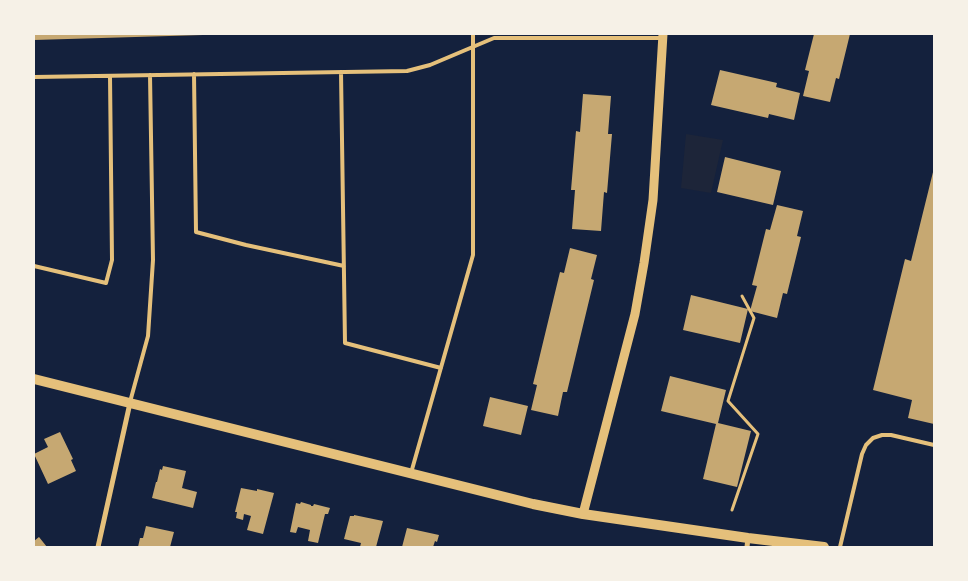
<!DOCTYPE html>
<html>
<head>
<meta charset="utf-8">
<style>
  body { margin:0 }
  #map { position:relative; width:968px; height:581px; overflow:hidden; background:#14213d; font-family:Cabin,sans-serif }
  canvas { display:block }
  .frame { position:absolute; inset:0; border:35px solid #f6f1e7; pointer-events:none }
</style>
</head>
<body>
<div id="map">
<canvas width="968" height="581"></canvas>
<div class="frame"></div>
</div>
<script>
const ctx = document.querySelector('canvas').getContext('2d');
ctx.lineJoin = 'round';
function fill(path, color) { ctx.fillStyle = color; ctx.fill(path, 'evenodd'); }
const shape = rows => new Path2D(rows.map(r => 'M' + r).join(''));
function stroke(path, color, width, dash) { ctx.strokeStyle = color; ctx.lineWidth = width; ctx.lineCap = dash ? 'butt' : 'round'; ctx.setLineDash(dash || []); ctx.stroke(path); }
fill(shape([
  [686,134,723,140,711,193,681,188]
]), '#1d2539');
fill(shape([
  [34,34,203,34,203,35,34,40],
  [814,34,850,34,839,79,836,78,830,102,803,96,809,71,805,70],
  [720,70,777,83,776,87,800,93,794,120,769,114,768,118,711,105],
  [583,94,611,96,608,134,612,134,607,193,604,192,601,231,572,229,575,190,571,190,576,131,580,132],
  [725,157,781,171,773,205,717,192],
  [934,168,934,424,908,418,912,400,873,390,905,259,911,261],
  [777,205,803,211,797,236,801,237,787,294,783,293,777,318,750,311,757,286,752,285,766,229,770,230],
  [570,248,597,255,591,279,594,280,567,392,563,392,558,416,531,410,537,385,533,384,560,272,564,273],
  [691,295,748,309,740,343,683,330],
  [670,376,726,390,718,423,751,431,737,487,703,479,716,424,661,411],
  [490,397,528,406,521,435,483,426],
  [60,432,73,459,71,460,76,471,48,484,34,454,48,447,44,439],
  [163,466,186,471,182,488,197,492,193,508,152,498,156,482,157,482,160,469,162,470],
  [241,488,257,491,257,489,274,493,263,534,247,530,251,516,244,514,243,520,236,518,237,512,235,512],
  [301,502,311,505,311,506,313,506,314,504,330,508,328,514,325,514,318,543,308,541,310,530,298,527,296,533,290,532,296,503,300,504],
  [354,515,383,521,376,547,360,547,361,543,344,539,350,516,354,516],
  [146,526,174,532,170,547,138,547,140,538,143,538],
  [407,528,439,535,437,542,435,541,433,547,402,547],
  [39,537,47,547,34,547,34,541]
]), '#c6a872');
stroke(shape([
  [732,510,758,434,728,401,754,318,742,296]
]), '#e5c07b', 3);
stroke(shape([
  [341,72,345,343,441,368],
  [194,74,196,232,246,245,344,266],
  [34,77,407,71,430,65,494,38,663,38],
  [34,266,106,283,112,260,110,76],
  [130,402,148,336,153,260,150,75],
  [411,473,473,255,473,34],
  [840,547,862,454,866,445,873,438,882,435,891,435,934,445]
]), '#e5c07b', 4);
stroke(shape([
  [98,547,130,403],
  [747,547,748,538]
]), '#e5c07b', 5);
stroke(shape([
  [583,514,635,314,644,263,653,200,663,34]
]), '#e5c07b', 9);
stroke(shape([
  [34,379,533,504,583,514,748,538,824,547]
]), '#e5c07b', 10);
</script>
</body>
</html>
